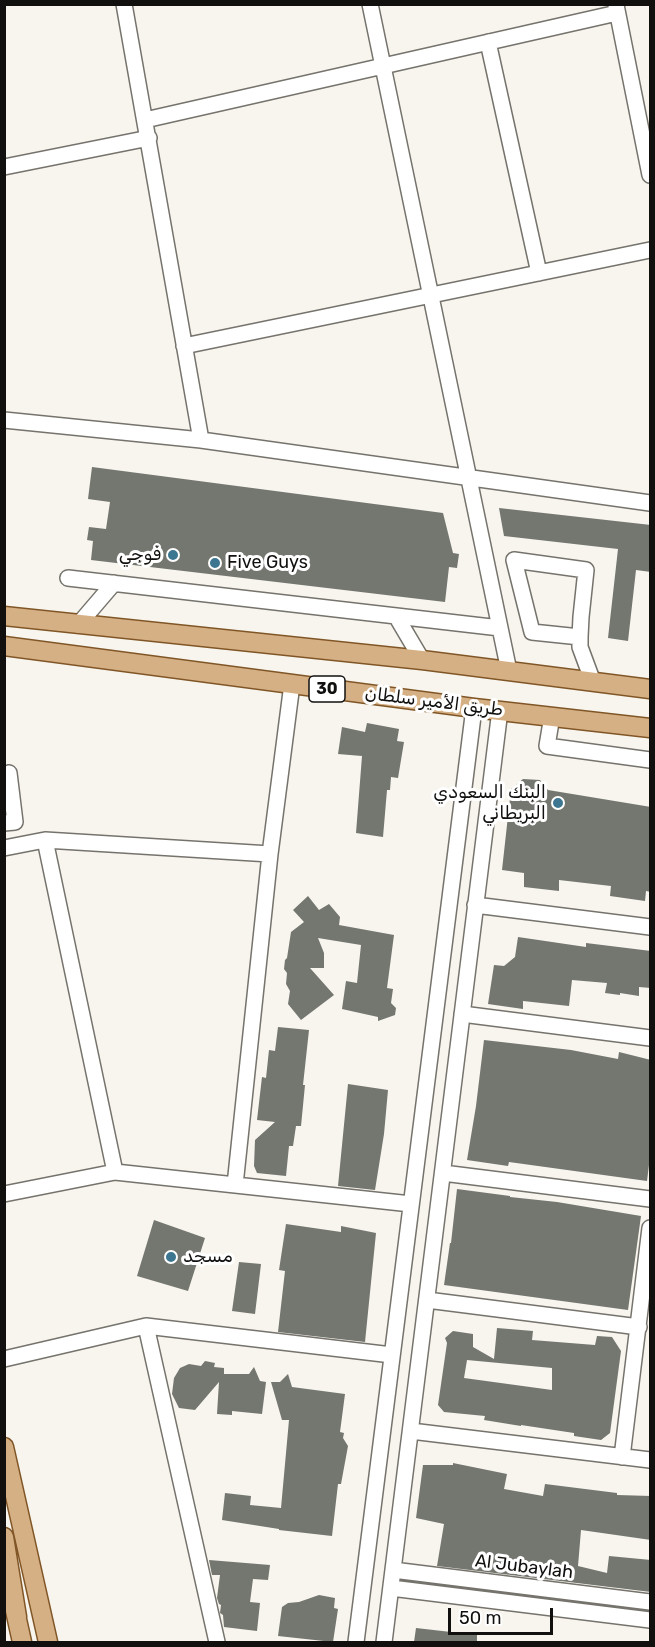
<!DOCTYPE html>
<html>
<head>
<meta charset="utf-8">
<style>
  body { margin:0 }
  #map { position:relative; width:655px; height:1647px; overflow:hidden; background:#f7f5ed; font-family:Rubik,sans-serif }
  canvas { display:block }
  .frame { position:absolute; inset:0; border:6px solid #11100e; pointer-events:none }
  .scale { position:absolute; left:448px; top:1608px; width:105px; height:27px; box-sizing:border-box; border:3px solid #11100e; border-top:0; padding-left:8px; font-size:18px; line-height:21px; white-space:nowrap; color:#11100e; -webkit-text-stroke:4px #fff; paint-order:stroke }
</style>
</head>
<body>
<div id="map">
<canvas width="655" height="1647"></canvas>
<div class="frame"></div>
<div class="scale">50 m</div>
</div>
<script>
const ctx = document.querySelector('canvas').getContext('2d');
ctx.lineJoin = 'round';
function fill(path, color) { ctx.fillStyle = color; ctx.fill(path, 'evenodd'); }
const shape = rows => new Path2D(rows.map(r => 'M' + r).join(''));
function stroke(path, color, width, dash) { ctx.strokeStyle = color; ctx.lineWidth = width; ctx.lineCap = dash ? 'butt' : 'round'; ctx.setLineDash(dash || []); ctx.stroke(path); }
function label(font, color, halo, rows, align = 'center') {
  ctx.font = font + ' Rubik,Vazirmatn,sans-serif'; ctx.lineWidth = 6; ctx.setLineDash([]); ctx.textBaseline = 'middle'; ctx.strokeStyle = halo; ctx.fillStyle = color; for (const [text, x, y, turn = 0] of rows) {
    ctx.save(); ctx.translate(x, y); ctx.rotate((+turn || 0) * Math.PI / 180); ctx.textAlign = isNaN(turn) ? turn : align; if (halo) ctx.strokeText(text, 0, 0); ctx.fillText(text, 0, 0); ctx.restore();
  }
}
fill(shape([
  [92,467,443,513,453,553,459,554,457,568,449,567,445,602,91,560,93,541,87,540,89,527,106,529,110,502,88,499],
  [499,508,651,525,651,572,636,570,628,641,608,638,618,549,504,536],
  [367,723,399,729,397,741,404,742,398,778,391,777,390,790,387,790,383,837,356,833,362,756,338,754,342,727,365,732],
  [523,779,540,780,548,790,651,807,651,892,646,891,645,901,610,896,611,886,559,880,559,891,524,887,524,873,502,870,511,789],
  [308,896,319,910,329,904,340,917,339,925,394,935,387,988,393,989,391,1003,396,1008,395,1015,378,1021,378,1017,342,1009,346,981,357,983,361,945,318,938,324,953,324,968,310,968,334,995,301,1020,288,1004,290,991,286,984,287,973,284,969,285,960,287,958,291,932,304,922,293,910],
  [518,937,586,947,586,943,651,951,651,988,639,987,639,996,620,993,620,995,605,993,607,983,572,980,569,1006,523,1001,523,1009,488,1004,494,965,504,966,515,957],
  [278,1027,309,1030,303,1085,305,1085,301,1126,296,1126,293,1146,289,1146,286,1176,257,1173,254,1166,255,1140,275,1122,257,1120,262,1077,266,1078,269,1050,275,1051],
  [484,1040,571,1050,618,1059,619,1052,651,1060,651,1149,647,1181,509,1162,508,1166,467,1160,476,1106],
  [348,1084,388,1090,384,1134,375,1190,338,1186],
  [457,1189,510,1196,510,1197,557,1202,641,1216,628,1310,444,1285,450,1243,451,1243],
  [154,1220,205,1238,188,1291,137,1276],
  [286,1224,341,1232,341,1226,376,1233,365,1342,278,1332,285,1271,279,1270],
  [239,1262,261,1264,255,1314,232,1311],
  [497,1328,533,1331,532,1340,595,1345,597,1336,612,1337,621,1351,610,1433,601,1440,574,1436,574,1433,521,1425,521,1426,484,1420,485,1416,444,1412,438,1405,447,1343,445,1338,453,1331,473,1334,473,1347,494,1359],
  [467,1360,552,1368,552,1390,464,1378],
  [205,1361,215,1363,214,1367,224,1368,224,1374,249,1374,254,1367,260,1381,266,1382,262,1414,232,1411,232,1415,217,1414,219,1382,195,1410,179,1408,172,1394,174,1378,180,1368,189,1364,201,1366],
  [288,1374,292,1387,345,1394,340,1432,344,1433,343,1438,348,1446,341,1484,338,1484,332,1536,279,1530,279,1529,222,1520,225,1493,251,1496,250,1505,281,1508,289,1420,282,1420,271,1382,280,1382],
  [453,1463,507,1474,504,1489,543,1496,545,1484,617,1493,617,1495,651,1496,651,1540,581,1530,578,1566,607,1573,609,1556,651,1560,651,1592,437,1566,444,1524,416,1518,423,1465,453,1465],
  [209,1560,270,1565,268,1580,253,1579,250,1602,260,1603,257,1631,224,1627,223,1615,220,1613,221,1605,219,1604,217,1598,220,1575,212,1575],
  [319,1595,335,1598,334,1608,338,1609,333,1642,278,1636,282,1607,288,1603,299,1602],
  [416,1628,477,1635,477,1642,414,1642]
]), '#747670');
const minor = shape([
  [124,4,201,440],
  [370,4,509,671],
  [616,5,650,175],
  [488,42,539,273],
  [145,120,617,13],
  [4,167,149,138],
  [184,346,650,250],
  [4,420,201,440,650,503],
  [68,578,500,628],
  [396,616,422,660],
  [78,625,114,583],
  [580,637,532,632,514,560,586,570,581,617,580,637,580,647,593,682],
  [552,716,547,746,650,760],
  [4,823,15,822,9,773],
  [45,840,115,1172],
  [4,848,45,840,270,854],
  [475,905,650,927],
  [462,1014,650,1038],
  [443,1173,650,1199],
  [235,1185,270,854,292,684],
  [4,1194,115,1172,411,1204],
  [427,1300,639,1327],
  [146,1326,217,1642],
  [4,1359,146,1326,392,1355],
  [411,1431,650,1460],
  [622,1457,650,1228],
  [393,1570,650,1602],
  [391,1588,650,1620],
  [356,1642,474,708],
  [384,1642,500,710]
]);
const major = shape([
  [4,616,422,660,650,689],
  [4,646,474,708,650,728],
  [4,1447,48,1642],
  [4,1537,17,1617],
  [14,1606,22,1642]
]);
stroke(minor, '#75736c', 18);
stroke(major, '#805627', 21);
stroke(minor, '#fff', 15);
stroke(major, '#d6b085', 18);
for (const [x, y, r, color] of [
  [173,555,6,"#3d7690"],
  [215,563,6,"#3d7690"],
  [558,803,6,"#3d7690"],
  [171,1257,6,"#3d7690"]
]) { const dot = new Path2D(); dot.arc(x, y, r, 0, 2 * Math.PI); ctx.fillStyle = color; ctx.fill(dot); stroke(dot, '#fff', 2); }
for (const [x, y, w] of [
  [327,689,36]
]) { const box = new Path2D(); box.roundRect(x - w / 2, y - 13, w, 26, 4.5); ctx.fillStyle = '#fff'; ctx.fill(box); stroke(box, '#11100e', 1.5); }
label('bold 16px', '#11100e', null, [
  ["30",327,689]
]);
label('18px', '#11100e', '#fff', [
  ["فوجي",161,555],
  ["Five Guys",227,563,"left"],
  ["البنك السعودي",546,793],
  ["البريطاني",546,814],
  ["مسجد",183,1257,"left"]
], 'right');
label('18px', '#11100e', '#fff', [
  ["طريق الأمير سلطان",434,702,7],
  ["Al Jubaylah",524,1567,7]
]);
</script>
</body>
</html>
